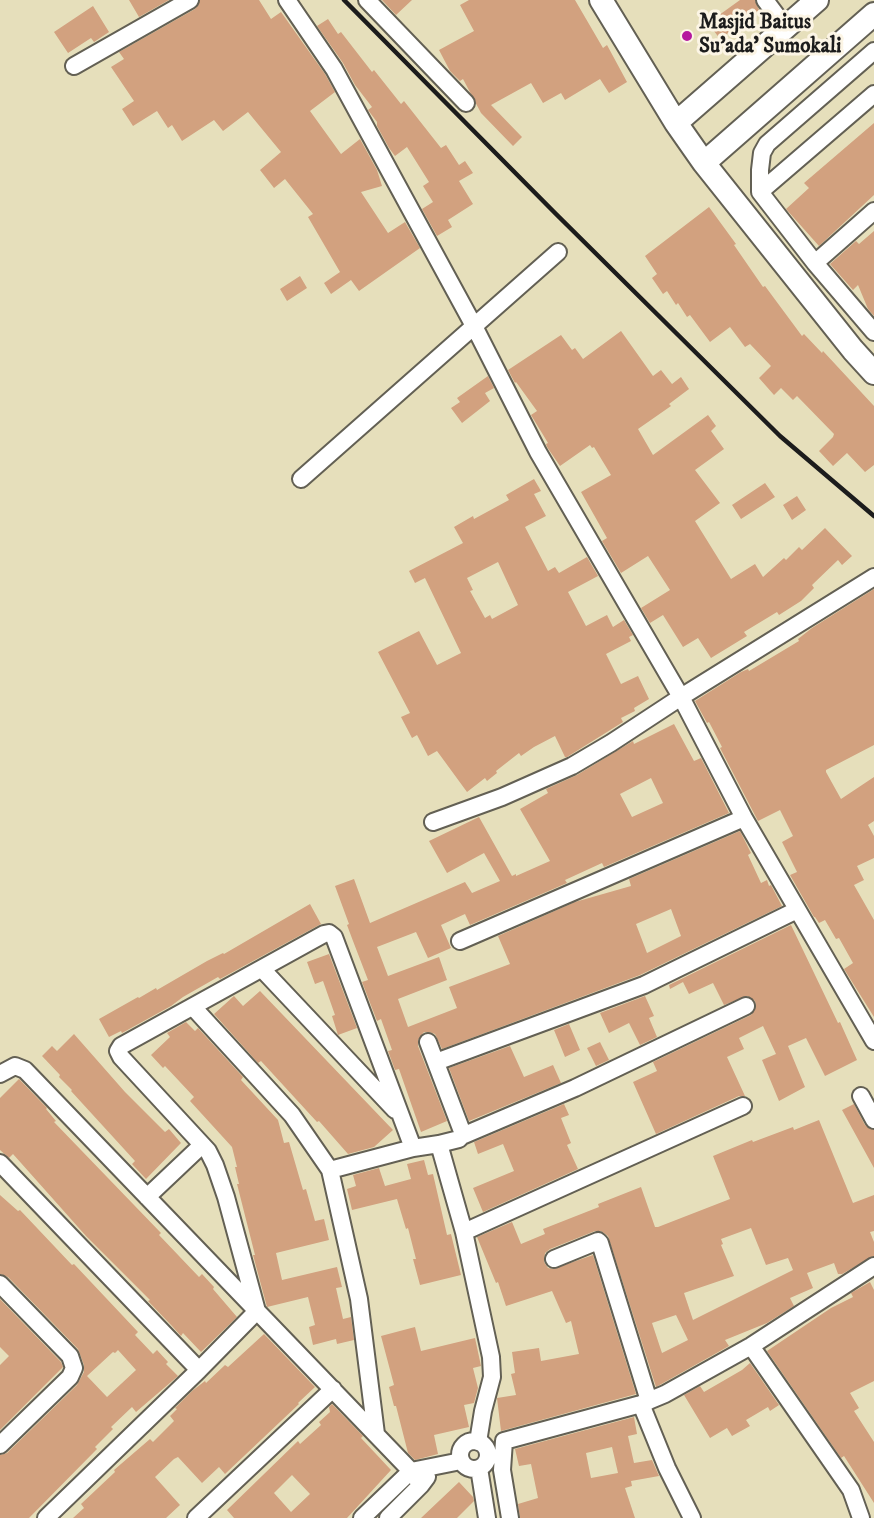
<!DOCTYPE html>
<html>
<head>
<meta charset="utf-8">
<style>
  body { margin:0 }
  canvas { display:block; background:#e6dfbb }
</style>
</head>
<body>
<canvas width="874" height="1518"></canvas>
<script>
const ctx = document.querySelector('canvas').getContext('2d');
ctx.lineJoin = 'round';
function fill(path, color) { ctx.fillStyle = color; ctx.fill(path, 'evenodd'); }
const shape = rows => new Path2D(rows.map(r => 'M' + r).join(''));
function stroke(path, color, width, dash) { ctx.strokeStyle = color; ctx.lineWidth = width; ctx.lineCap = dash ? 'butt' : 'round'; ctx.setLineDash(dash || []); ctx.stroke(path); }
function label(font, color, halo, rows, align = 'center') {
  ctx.font = font + ' "IM FELL DW Pica",serif'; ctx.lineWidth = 6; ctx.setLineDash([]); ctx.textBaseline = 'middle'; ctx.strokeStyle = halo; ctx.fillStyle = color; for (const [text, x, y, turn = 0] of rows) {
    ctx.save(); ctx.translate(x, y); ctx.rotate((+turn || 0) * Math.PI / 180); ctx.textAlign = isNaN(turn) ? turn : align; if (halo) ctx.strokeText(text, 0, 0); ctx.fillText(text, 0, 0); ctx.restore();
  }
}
fill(shape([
  [129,0,169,0,139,17],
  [200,0,259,0,271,19,281,12,325,74,335,92,310,111,341,154,360,139,377,170,382,186,361,192,388,233,405,222,420,248,359,291,351,280,331,294,324,283,340,272,308,217,313,214,285,179,274,188,260,170,281,152,248,112,223,131,214,120,182,141,172,125,168,128,157,111,133,126,122,109,134,101,111,67,124,59,119,52,195,9],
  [382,0,412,0,396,15],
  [469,0,575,0,603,48,607,45,627,82,609,93,600,79,565,100,561,93,543,103,531,83,491,105,522,137,513,146,481,113,463,79,460,81,450,71,439,50,474,31,460,5],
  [740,0,755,0,759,10,720,39,708,23],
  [93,6,109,32,94,42,91,38,68,53,54,32],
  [328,19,338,34,341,32,372,72,374,70,401,104,404,101,441,148,446,145,459,165,465,161,473,173,459,181,473,204,448,220,452,227,437,236,422,209,433,202,423,186,429,182,407,147,395,156,389,148,377,126,377,122,368,110,372,107,355,85,343,63,317,26],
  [874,123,874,195,819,246,786,209,809,188,804,183],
  [709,207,736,244,734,245,763,287,765,286,802,336,804,334,822,353,823,351,874,406,874,465,865,472,847,453,833,466,819,451,833,437,834,434,797,396,793,400,781,388,774,395,759,378,771,366,750,344,745,347,730,327,710,342,690,315,687,317,678,303,676,305,667,291,663,294,652,278,657,274,645,256],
  [874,231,874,316,868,309,858,285,853,290,830,264,856,241,859,244],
  [300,276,307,288,287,301,280,289],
  [621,331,653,376,661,370,672,384,681,377,689,389,669,404,671,406,638,429,653,455,708,415,716,426,711,431,724,449,695,470,720,503,695,521,731,579,755,564,763,577,784,558,786,560,799,547,802,550,825,528,852,556,842,565,838,560,812,585,814,588,801,601,779,615,777,612,744,632,747,636,711,658,698,638,683,647,663,615,650,623,641,608,670,590,648,556,621,573,602,541,607,538,581,492,611,475,594,447,592,448,590,445,560,466,547,447,546,444,548,443,531,415,537,411,516,382,515,383,508,370,561,335,572,350,575,348,583,359],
  [488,376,494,388,485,393,490,401,462,423,451,408,460,402,457,398],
  [534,479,541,491,534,494,546,516,525,527,548,571,555,567,559,573,587,557,598,576,568,592,586,626,607,615,613,627,624,620,633,635,629,637,631,641,606,654,621,684,638,676,649,699,634,708,635,711,621,718,623,722,567,757,565,757,555,736,534,747,521,756,519,753,496,771,497,773,487,781,485,778,467,792,437,751,428,756,417,735,412,738,401,717,410,713,378,652,419,631,437,665,461,653,425,578,415,583,409,571,463,543,454,527,473,516,474,519,509,500,506,495],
  [498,562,518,605,492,619,490,615,485,618,470,591,473,590,467,578],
  [765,483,775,497,741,519,732,505],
  [797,496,806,510,792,520,783,505],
  [874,589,874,745,826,770,826,772,841,799,874,777,874,821,868,825,874,836,874,858,857,866,864,880,854,885,874,920,874,1017,844,969,853,963,839,938,836,939,825,920,819,923,815,917,814,917,790,875,797,872,782,842,793,836,780,810,758,821,720,748,722,747,709,722,707,723,695,701,741,672,748,669,749,671,799,641,798,639,812,628],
  [674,724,694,761,701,758,729,813,604,867,602,863,565,880,567,883,470,925,465,914,441,925,451,948,428,958,416,932,377,947,388,976,439,957,447,980,398,999,408,1027,457,1008,449,987,510,964,498,936,575,902,631,886,629,879,740,831,751,853,748,855,761,883,767,880,769,886,771,885,782,906,640,975,442,1049,435,1034,429,1032,424,1032,418,1040,418,1046,447,1121,421,1132,399,1069,395,1070,388,1051,392,1050,381,1019,377,1021,362,982,368,980,353,941,347,925,349,924,335,886,354,879,370,923,465,882,472,893,500,881,484,853,447,873,429,841,479,817,512,876,516,874,516,876,550,861,520,809,548,793,546,789,577,775,633,741,634,744],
  [651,778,663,803,632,817,620,794],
  [671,909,681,936,647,953,636,924],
  [310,904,321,924,220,979,218,977,183,997,171,1006,122,1033,121,1031,109,1037,99,1019,138,997,139,998,156,988,157,990,207,961,223,953,224,954],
  [791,925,838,1023,840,1022,857,1060,825,1076,806,1038,788,1046,805,1087,779,1101,762,1060,776,1054,763,1026,739,1038,744,1049,727,1057,745,1096,739,1096,656,1134,633,1082,657,1071,653,1062,751,1015,756,1007,755,1001,747,996,724,1005,713,983,689,994,683,982,670,989,669,985],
  [329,954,357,1028,338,1035,332,1016,335,1015,323,981,315,984,307,962],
  [260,991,393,1130,374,1147,348,1154,319,1121,317,1122,261,1061,258,1063,214,1014,234,996,243,1006],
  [645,996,654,1016,649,1018,657,1037,640,1045,629,1023,609,1033,600,1013],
  [186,1022,195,1031,198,1028,243,1077,241,1080,278,1120,284,1143,289,1142,303,1190,306,1189,315,1221,324,1219,329,1240,276,1253,282,1280,337,1267,342,1287,336,1288,343,1319,351,1317,354,1340,337,1344,336,1339,313,1345,309,1327,315,1325,308,1297,267,1307,253,1255,255,1255,237,1184,239,1184,235,1167,237,1167,232,1147,190,1101,194,1097,165,1066,163,1068,151,1055,170,1037,167,1033],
  [569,1024,580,1050,565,1057,554,1030],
  [74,1034,125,1092,165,1132,169,1129,181,1143,146,1179,132,1164,135,1161,71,1091,72,1090,59,1077,60,1075,42,1056,52,1046,57,1051],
  [600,1042,609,1060,596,1066,587,1048],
  [510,1046,524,1077,553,1065,561,1083,469,1121,449,1068],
  [19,1079,47,1108,46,1109,56,1121,54,1122,161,1233,159,1235,199,1277,202,1274,214,1287,213,1289,237,1317,201,1352,183,1333,181,1336,172,1326,148,1301,150,1300,86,1236,13,1154,9,1158,0,1150,0,1098],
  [564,1104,569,1115,561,1118,571,1143,567,1145,578,1169,483,1212,473,1188,514,1171,503,1144,478,1154,474,1142],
  [854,1104,865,1125,874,1130,874,1168,842,1110],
  [819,1120,853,1203,874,1195,874,1231,870,1232,874,1242,874,1256,842,1274,838,1274,834,1263,807,1273,813,1288,790,1298,794,1306,767,1323,725,1340,729,1346,656,1387,608,1236,601,1231,595,1231,550,1249,545,1253,544,1262,548,1268,553,1269,593,1255,636,1394,501,1431,497,1398,516,1395,511,1374,515,1373,512,1352,539,1348,541,1361,579,1354,571,1321,566,1323,552,1291,506,1306,498,1282,496,1283,477,1237,512,1222,521,1244,545,1234,543,1229,599,1207,598,1204,641,1187,655,1227,658,1227,730,1199,713,1156,752,1140,753,1142,793,1127,794,1130],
  [751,1228,766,1265,788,1258,793,1270,693,1320,684,1293,734,1276,721,1245,723,1244,721,1239],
  [676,1315,688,1340,662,1353,652,1323],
  [424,1160,428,1175,433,1174,447,1235,451,1234,461,1275,420,1285,413,1259,416,1259,408,1228,406,1229,397,1199,352,1210,347,1189,356,1186,353,1175,379,1168,385,1186,411,1179,407,1164],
  [0,1195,18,1211,20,1210,72,1265,74,1264,138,1332,135,1335,153,1354,157,1350,168,1362,166,1364,178,1376,136,1412,132,1407,111,1427,113,1429,95,1447,97,1449,29,1518,0,1518,0,1455,7,1453,77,1385,84,1372,84,1365,78,1349,8,1277,0,1274],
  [118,1350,136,1370,107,1397,87,1376,113,1352,115,1353],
  [870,1282,874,1290,874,1381,850,1393,859,1408,854,1411,874,1442,874,1503,844,1456,841,1458,767,1351,831,1308,853,1297,851,1293],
  [0,1299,61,1362,63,1367,0,1430,0,1365,9,1356,0,1347],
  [415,1327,421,1351,475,1338,481,1366,473,1368,478,1388,474,1403,464,1405,469,1427,434,1435,438,1454,415,1460,408,1453,396,1406,394,1406,389,1387,394,1385,381,1336],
  [264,1334,315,1387,298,1403,299,1404,225,1474,219,1467,202,1483,178,1457,174,1459,155,1477,180,1505,166,1518,73,1518,84,1508,81,1504,115,1472,114,1470,150,1439,153,1442,174,1421,170,1416,177,1409,175,1408,192,1391,205,1381,206,1383,225,1365,228,1367],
  [750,1363,779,1405,770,1411,768,1407,746,1420,750,1426,732,1436,727,1428,710,1438,684,1395,700,1386,704,1392,742,1370],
  [332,1404,363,1436,361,1438,391,1470,347,1518,234,1518,227,1510,298,1441,300,1444,321,1425,319,1422,330,1412,329,1407],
  [292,1475,310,1494,291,1512,274,1493],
  [634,1417,637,1434,628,1436,634,1463,652,1460,659,1476,631,1481,632,1486,625,1488,635,1518,520,1518,518,1504,538,1498,531,1464,519,1466,515,1449],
  [612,1447,618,1473,591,1478,586,1453],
  [459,1482,473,1497,474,1501,457,1518,421,1518]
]), '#d2a17f');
const street = shape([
  [287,0,334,69,474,326,538,452,681,697,611,743,572,766,502,797,433,822],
  [367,0,466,103],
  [765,0,786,28],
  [874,51,767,144,762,153,760,170,760,192,815,263,874,332],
  [74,66,190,0],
  [760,192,874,94],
  [815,263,874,211],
  [301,479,558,252],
  [874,577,681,697,744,818,874,1041],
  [460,941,744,818],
  [262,969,395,1110],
  [193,1007,292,1115,330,1170,413,1148,439,1144,464,1232,491,1357,492,1377,483,1411,478,1442],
  [428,1042,463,1134,459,1139,439,1144],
  [436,1062,644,985,797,910],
  [0,1074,15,1066,25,1070,257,1311,199,1370,0,1163],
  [861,1096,874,1120],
  [462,1136,575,1088,746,1006],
  [413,1148,334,937,329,933,324,934,121,1046,118,1051,121,1057,208,1151,215,1165,226,1197,257,1311,411,1471,421,1485],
  [330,1170,359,1299,376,1434],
  [147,1197,202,1145],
  [464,1232,743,1106],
  [554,1259,598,1241,600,1243,649,1401],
  [0,1284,70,1356,74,1368,70,1377,0,1445],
  [751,1346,851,1490,861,1518],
  [641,1404,667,1468,692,1518],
  '460 1455a14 14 0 1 1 28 0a14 14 0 1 1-28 0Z',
  [479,1468,487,1518],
  [46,1518,199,1370],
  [196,1518,333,1389],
  [362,1518,411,1471,461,1461],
  [388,1518,421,1485,427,1477],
  [510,1518,502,1470,504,1441,641,1404,665,1394,751,1346,874,1266]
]);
const secondary = shape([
  [601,0,676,123,704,163,853,350,874,373],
  [676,123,817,0],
  [704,163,874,14]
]);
stroke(street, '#636054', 20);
stroke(secondary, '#636054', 26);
stroke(street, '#fff', 16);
stroke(secondary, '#fff', 22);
stroke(shape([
  [344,0,556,214,780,436,874,516]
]), '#1c1c1c', 4.5);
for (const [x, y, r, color] of [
  [687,36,6,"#b5179e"]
]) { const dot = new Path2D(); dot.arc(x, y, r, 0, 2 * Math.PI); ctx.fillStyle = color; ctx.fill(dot); stroke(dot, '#fcf5e5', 2); }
label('bold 21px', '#1c1c1c', '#fcf5e5', [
  ["Masjid Baitus",699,24],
  ["Su'ada' Sumokali",699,48]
], 'left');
</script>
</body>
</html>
